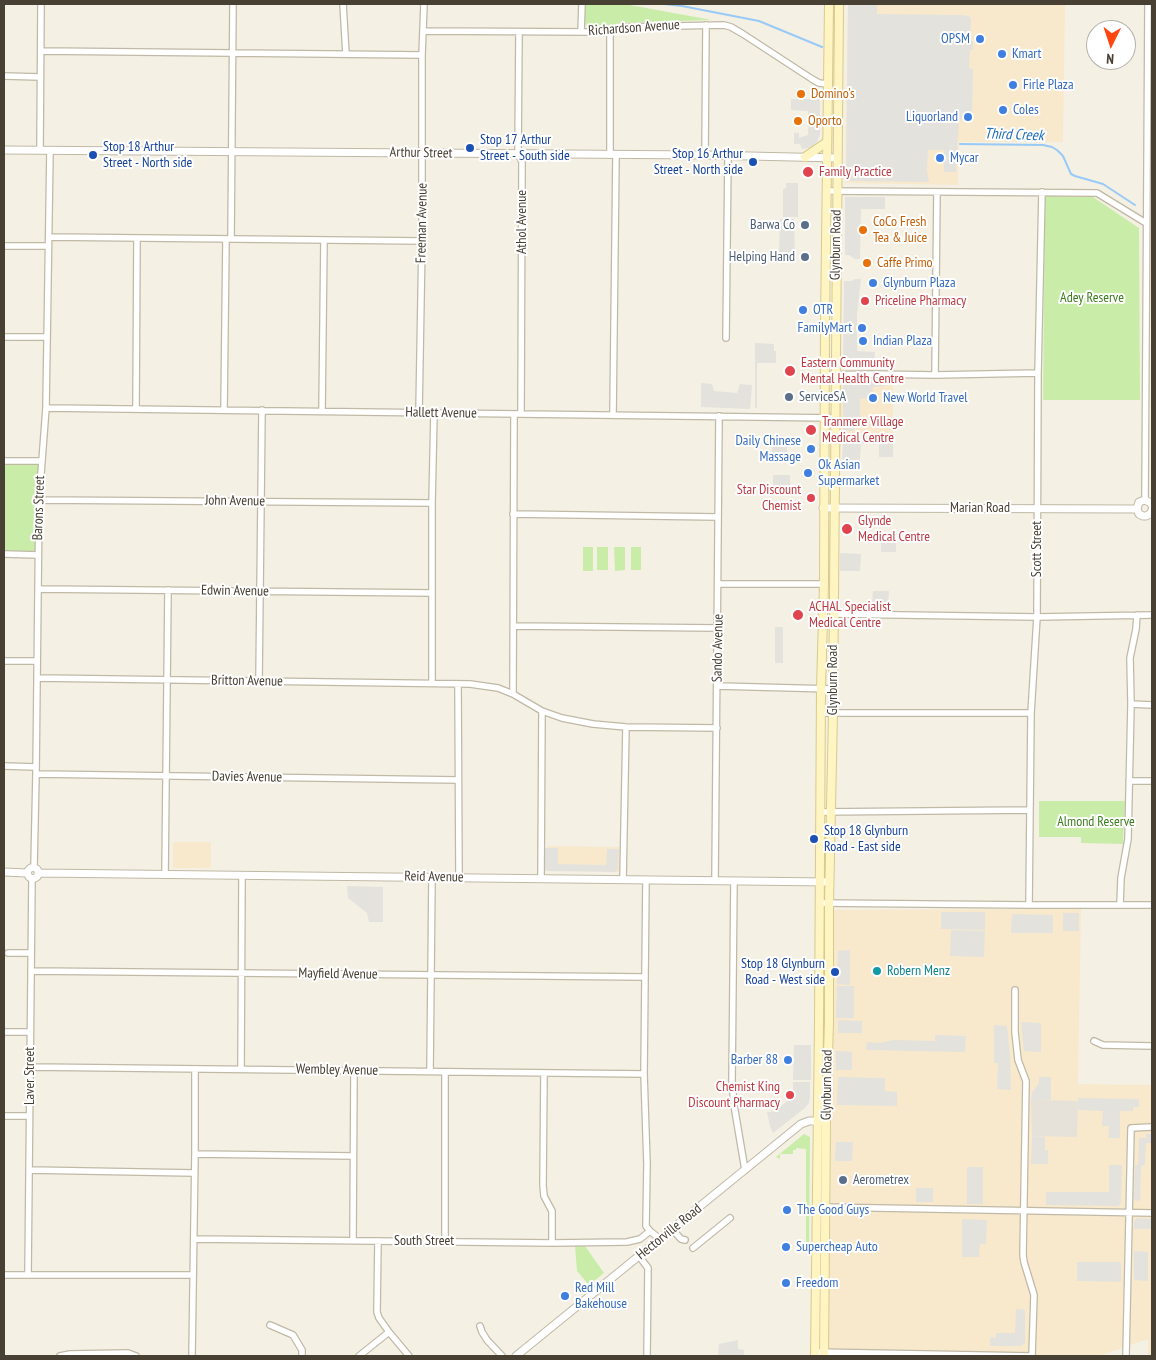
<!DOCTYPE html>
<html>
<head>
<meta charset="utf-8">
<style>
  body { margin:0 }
  #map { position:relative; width:1156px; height:1360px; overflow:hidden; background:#f4f0e4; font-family:"PT Sans Narrow",sans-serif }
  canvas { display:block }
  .frame { position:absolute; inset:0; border:5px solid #474033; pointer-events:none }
  .north { position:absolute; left:1086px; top:20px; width:50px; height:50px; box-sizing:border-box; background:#fff; border:1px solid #b5b3ad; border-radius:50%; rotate:184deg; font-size:14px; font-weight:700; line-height:20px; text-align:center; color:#474033 }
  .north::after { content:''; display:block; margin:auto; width:18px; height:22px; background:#ff4510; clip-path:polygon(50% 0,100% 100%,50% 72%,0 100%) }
</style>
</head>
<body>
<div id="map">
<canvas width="1156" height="1360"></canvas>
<div class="frame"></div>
<div class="north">N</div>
</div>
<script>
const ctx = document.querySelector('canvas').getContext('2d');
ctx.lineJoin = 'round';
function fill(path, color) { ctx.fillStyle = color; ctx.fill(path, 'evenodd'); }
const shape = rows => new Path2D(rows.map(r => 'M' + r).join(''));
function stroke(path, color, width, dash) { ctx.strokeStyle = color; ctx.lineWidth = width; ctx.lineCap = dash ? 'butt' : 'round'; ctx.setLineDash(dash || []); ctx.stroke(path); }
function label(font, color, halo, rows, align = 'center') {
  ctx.font = font + ' "PT Sans Narrow",sans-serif'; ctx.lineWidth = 4; ctx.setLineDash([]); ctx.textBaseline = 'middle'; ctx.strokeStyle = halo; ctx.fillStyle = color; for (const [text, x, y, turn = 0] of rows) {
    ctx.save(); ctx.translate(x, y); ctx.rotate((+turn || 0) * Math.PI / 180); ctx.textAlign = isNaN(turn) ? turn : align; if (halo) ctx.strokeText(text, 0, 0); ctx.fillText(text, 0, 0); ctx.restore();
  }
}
fill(shape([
  [848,4,1065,4,1063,142,959,142,958,185,845,183],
  [837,377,893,378,893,438,837,437],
  [173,842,211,842,211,868,173,868],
  [547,846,620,847,619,872,547,870],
  [1081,909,1078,1084,1152,1085,1152,1356,1148,1356,1148,1339,1099,1356,828,1356,834,910]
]), '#f8e9cc');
fill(shape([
  [1031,1100,1078,1101,1077,1137,1032,1136]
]), '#e6e1d9');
fill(shape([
  [585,4,624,4,712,20,621,23,592,28,586,26,585,21],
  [1045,195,1093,197,1139,228,1140,400,1043,400],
  [4,461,41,461,38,555,4,554],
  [583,547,593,547,593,571,583,571],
  [597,547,608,547,608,570,597,570],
  [614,547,625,547,625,570,615,571],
  [631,547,641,547,641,570,631,570],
  [1039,801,1125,801,1123,844,1081,843,1081,837,1039,837],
  [804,1134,810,1137,809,1247,806,1247,806,1149,796,1148,796,1150,793,1150,793,1154,780,1154,780,1159,776,1157],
  [575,1246,585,1246,604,1273,589,1285,577,1271]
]), '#c9eda8');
fill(shape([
  [848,4,877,4,877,14,962,15,969,16,971,19,970,41,973,41,973,50,970,50,969,68,973,69,972,116,964,117,959,121,956,172,944,172,944,150,928,150,927,171,929,182,846,181],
  [814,91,813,98,820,98,820,135,816,144,809,148,802,149,800,144,794,144,794,133,799,133,799,138,808,135,808,111,791,110,791,99,810,99,811,92],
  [786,183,798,183,798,217,783,217,783,189,786,188],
  [845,197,885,197,885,209,861,209,860,259,855,259,849,255,845,255],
  [780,219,794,219,795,253,779,252],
  [855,279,861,279,857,315,857,351,875,352,874,363,865,362,864,367,843,366,844,281,852,281],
  [755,343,774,344,774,351,776,351,776,363,757,363,757,408,755,408],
  [843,381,884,382,884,386,873,387,872,398,860,399,860,418,855,418,854,431,843,430],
  [701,383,712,384,714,391,737,393,740,384,752,385,750,409,701,407],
  [843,439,893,440,893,457,879,457,879,444,861,443,860,460,842,460],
  [772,441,787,441,787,458,772,457],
  [773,475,790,475,790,491,773,491],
  [876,536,896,536,896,552,881,552,881,538,876,538],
  [840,553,861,554,860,571,840,571],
  [873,591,889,591,888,607,872,606],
  [775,627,783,627,783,663,775,663],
  [545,848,558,848,558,864,606,865,607,849,619,849,618,870,615,872,548,871,545,870],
  [347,886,383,887,383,922,369,922,367,913,348,898],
  [941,912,985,912,985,930,941,929],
  [1063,913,1079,913,1079,931,1063,931],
  [1012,914,1053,915,1053,933,1011,933],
  [951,930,985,931,984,957,950,956],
  [850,950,850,985,837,984,838,951],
  [837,986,854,986,854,1018,836,1018],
  [838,1020,862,1021,862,1033,838,1033],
  [1021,1022,1041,1023,1041,1052,1024,1051],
  [994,1025,1007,1026,1010,1054,1011,1090,997,1089,998,1063,994,1063],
  [935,1035,966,1036,965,1052,866,1050,867,1042,881,1043,893,1040,935,1041],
  [794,1045,811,1045,811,1080,793,1080],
  [836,1051,852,1052,852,1070,836,1070],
  [838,1077,885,1078,885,1091,897,1092,897,1106,837,1105],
  [1039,1077,1051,1077,1051,1100,1031,1100,1032,1093,1039,1083],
  [793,1082,810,1082,810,1097,809,1103,805,1108,773,1133,770,1126,767,1112,775,1111,791,1098,793,1095],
  [1078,1098,1139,1099,1139,1107,1133,1107,1133,1111,1120,1111,1120,1138,1108,1138,1109,1126,1102,1126,1103,1111,1078,1110],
  [1146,1134,1152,1134,1152,1143,1146,1143,1145,1165,1141,1166,1140,1201,1134,1200,1135,1165,1138,1165,1139,1138,1146,1138],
  [1032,1136,1045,1137,1045,1150,1048,1150,1048,1164,1031,1164],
  [836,1142,853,1142,852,1161,835,1161],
  [1109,1165,1122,1165,1121,1203,1118,1206,1046,1205,1046,1192,1109,1192],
  [967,1167,983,1167,983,1204,967,1204],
  [916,1188,933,1188,933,1202,916,1202],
  [1137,1218,1152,1219,1152,1229,1134,1229,1134,1221],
  [962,1219,987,1220,986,1244,980,1244,979,1257,962,1257],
  [1134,1251,1148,1252,1148,1281,1134,1280],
  [1077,1262,1121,1262,1121,1282,1077,1281],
  [1016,1309,1025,1310,1025,1343,1021,1346,990,1346,990,1337,996,1338,996,1333,1015,1333],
  [738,1340,738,1349,744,1350,744,1356,718,1356,719,1344]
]), '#e4e2dd');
stroke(shape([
  [664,4,682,6,759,21,822,47],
  [960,144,1043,145,1052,147,1057,150,1063,156,1071,174,1075,176,1103,184,1135,205]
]), '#99caf7', 2);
const minor = shape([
  [343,4,346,54],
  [423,31,588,32,626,27,724,25,731,27,743,34,812,79,819,83,828,84],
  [519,32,518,154,522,162,521,414],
  [581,32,582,4],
  [41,51,422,55],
  [4,76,40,77],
  [40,150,41,4],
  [610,155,610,29],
  [705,155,706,25],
  [827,191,1097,193,1146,223],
  [49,237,422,241],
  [231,239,233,4],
  [4,246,48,246],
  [4,337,47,337],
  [726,338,728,156],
  [825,375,871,374,935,375,1038,373],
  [935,375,937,192],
  [46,408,835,418],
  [136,409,137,238],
  [224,410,226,239],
  [322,411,324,240],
  [419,412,422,241,422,55,424,4],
  [613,415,616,155],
  [4,461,41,461],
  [39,500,432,503],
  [1145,500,1148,4],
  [513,514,718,517],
  [4,554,38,555],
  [718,584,824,584],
  [38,589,432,593],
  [833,614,1037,617,1152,615],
  [514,626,718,628],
  [4,661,37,661],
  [37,678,470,684,498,688,513,694,542,711,562,718,593,724,626,727,717,728],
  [259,681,262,410],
  [432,683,432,503,434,413],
  [458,684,459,878],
  [717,686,832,689],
  [513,694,514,414],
  [1131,704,1152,705],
  [822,713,1031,713],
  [4,766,36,767],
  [36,774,458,780],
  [1129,781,1152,781],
  [820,812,1030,810],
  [34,867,36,774,39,500,46,408,50,150],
  [165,875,168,590],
  [541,878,542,711],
  [623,880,626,727],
  [646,880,644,1074,647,1164,646,1226,650,1231,660,1239],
  [715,880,719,416],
  [734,881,732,1081,734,1105,745,1170],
  [820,903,1029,905,1152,905],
  [1029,905,1031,713,1037,617,1038,373,1042,192],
  [1120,905,1121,878,1128,839,1131,704,1130,658,1136,629,1137,615],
  [8,953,31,953],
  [31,971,644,977],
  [1015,990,1015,1032,1018,1060,1026,1081,1023,1255,1024,1262,1034,1295,1032,1356],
  [4,1032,30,1032],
  [1094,1041,1103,1045,1152,1046],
  [30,1067,644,1074],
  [241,1069,242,876],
  [430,1071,432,877],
  [445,1072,445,1241],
  [544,1073,543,1185,544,1196,552,1211,552,1243],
  [4,1116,29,1116],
  [195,1154,353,1156],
  [29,1170,194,1173],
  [822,1207,1152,1213],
  [672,1229,681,1239,685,1240],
  [194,1239,552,1243,627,1242,640,1239,650,1231],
  [353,1240,354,1070],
  [378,1241,377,1312,379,1318,389,1332,409,1356],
  [693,1248,730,1218],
  [639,1256,648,1268,647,1356],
  [28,1274,32,878],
  [4,1275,193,1275],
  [270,1325,293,1335,302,1350,302,1356],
  [480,1326,482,1332,487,1340,502,1356],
  [815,1352,1032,1356],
  [60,1356,70,1354,128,1353,136,1356],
  [192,1356,195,1154,195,1069],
  [359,1356,389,1332],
  [1126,1356,1131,1128,1152,1127]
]);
const tertiary = shape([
  [4,150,705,155,837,158],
  [1152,506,1151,503,1145,500,1139,502,1137,509,1139,514,1143,516,1146,516,1150,514,1152,510],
  [823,508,1137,509],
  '27.5 873a5.5 5.5 0 1 1 11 0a5.5 5.5 0 1 1-11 0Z',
  [4,872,27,873],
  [38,873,829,882],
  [516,1356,801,1124,809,1121,822,1121]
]);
const secondary = shape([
  [805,157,827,142],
  [815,1356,819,1022,821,688,824,584,825,324,829,4],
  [824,1356,826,1121,829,1022,829,903,833,713,839,4]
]);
stroke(minor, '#c0b9a6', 8);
stroke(tertiary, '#c0b9a6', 9);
stroke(secondary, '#d8ca8e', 10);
stroke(minor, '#fff', 5.5);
stroke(tertiary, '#fff', 7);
stroke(secondary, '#fff5c3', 8);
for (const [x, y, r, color] of [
  [980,39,5,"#3f7fe0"],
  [1002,54,5,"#3f7fe0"],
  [1013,85,5,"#3f7fe0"],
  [801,94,5,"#e8710a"],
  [1003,110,5,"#3f7fe0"],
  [968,117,5,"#3f7fe0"],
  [798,121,5,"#e8710a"],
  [470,148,5,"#1a4fb4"],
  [93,155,5,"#1a4fb4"],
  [940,158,5,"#3f7fe0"],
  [753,162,5,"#1a4fb4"],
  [808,172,6,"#e0444e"],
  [805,225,5,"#5c6f8a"],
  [863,230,5,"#e8710a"],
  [805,257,5,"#5c6f8a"],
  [867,263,5,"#e8710a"],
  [873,283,5,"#3f7fe0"],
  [865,301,5,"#e0444e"],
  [803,310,5,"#3f7fe0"],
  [862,328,5,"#3f7fe0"],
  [863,341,5,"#3f7fe0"],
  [790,371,6,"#e0444e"],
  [789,397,5,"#5c6f8a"],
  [873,398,5,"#3f7fe0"],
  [811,430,6,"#e0444e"],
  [811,449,5,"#3f7fe0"],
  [808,473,5,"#3f7fe0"],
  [811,498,5,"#e0444e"],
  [847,529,6,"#e0444e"],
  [798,615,6,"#e0444e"],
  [814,839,5,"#1a4fb4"],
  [877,971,5,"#0f9aa8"],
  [835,972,5,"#1a4fb4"],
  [788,1060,5,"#3f7fe0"],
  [790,1095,5,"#e0444e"],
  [843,1180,5,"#5c6f8a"],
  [787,1210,5,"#3f7fe0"],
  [786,1247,5,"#3f7fe0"],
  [786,1283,5,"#3f7fe0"],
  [565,1296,5,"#3f7fe0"]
]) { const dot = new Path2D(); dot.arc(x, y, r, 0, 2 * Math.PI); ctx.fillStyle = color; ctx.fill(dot); stroke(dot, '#fff', 2); }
label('14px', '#474033', '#fff', [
  ["Richardson Avenue",634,28,-4],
  ["Arthur Street",421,153,1],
  ["Athol Avenue",522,222,-90],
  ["Freeman Avenue",422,223,-89],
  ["Glynburn Road",836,245,-89],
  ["Hallett Avenue",441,413,1],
  ["John Avenue",235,501,1],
  ["Barons Street",39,508,-88],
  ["Marian Road",980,508],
  ["Scott Street",1037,549,-90],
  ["Edwin Avenue",235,591,1],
  ["Sando Avenue",718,648,-89],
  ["Glynburn Road",833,680,-90],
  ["Britton Avenue",247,681,1],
  ["Davies Avenue",247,777,1],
  ["Reid Avenue",434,877,1],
  ["Mayfield Avenue",338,974,1],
  ["Wembley Avenue",337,1070,1],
  ["Laver Street",30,1076,-90],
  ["Glynburn Road",827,1085,-89],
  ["Hectorville Road",669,1232,-39],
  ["South Street",424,1241]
]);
label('14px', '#366cbe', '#fff', [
  ["OPSM",970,39,"right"],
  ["Kmart",1012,54],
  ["Firle Plaza",1023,85],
  ["Coles",1013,110],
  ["Liquorland",958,117,"right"],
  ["Mycar",950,158],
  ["Glynburn Plaza",883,283],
  ["OTR",813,310],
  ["FamilyMart",852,328,"right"],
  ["Indian Plaza",873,341],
  ["New World Travel",883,398],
  ["Daily Chinese",801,441,"right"],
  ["Massage",801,457,"right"],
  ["Ok Asian",818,465],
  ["Supermarket",818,481],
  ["Barber 88",778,1060,"right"],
  ["The Good Guys",797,1210],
  ["Supercheap Auto",796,1247],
  ["Freedom",796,1283],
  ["Red Mill",575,1288],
  ["Bakehouse",575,1304]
], 'left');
label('14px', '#c56008', '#fff', [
  ["Domino's",811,94],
  ["Oporto",808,121],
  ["CoCo Fresh",873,222],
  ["Tea & Juice",873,238],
  ["Caffe Primo",877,263]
], 'left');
label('14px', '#164399', '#fff', [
  ["Stop 17 Arthur",480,140],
  ["Street - South side",480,156],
  ["Stop 18 Arthur",103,147],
  ["Street - North side",103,163],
  ["Stop 16 Arthur",743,154,"right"],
  ["Street - North side",743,170,"right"],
  ["Stop 18 Glynburn",824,831],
  ["Road - East side",824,847],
  ["Stop 18 Glynburn",825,964,"right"],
  ["Road - West side",825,980,"right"]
], 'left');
label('14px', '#be3a42', '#fff', [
  ["Family Practice",819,172],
  ["Priceline Pharmacy",875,301],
  ["Eastern Community",801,363],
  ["Mental Health Centre",801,379],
  ["Tranmere Village",822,422],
  ["Medical Centre",822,438],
  ["Star Discount",801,490,"right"],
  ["Chemist",801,506,"right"],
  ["Glynde",858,521],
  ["Medical Centre",858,537],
  ["ACHAL Specialist",809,607],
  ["Medical Centre",809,623],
  ["Chemist King",780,1087,"right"],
  ["Discount Pharmacy",780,1103,"right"]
], 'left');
label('14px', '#4e5e75', '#fff', [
  ["Barwa Co",795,225],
  ["Helping Hand",795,257],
  ["ServiceSA",799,397,"left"],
  ["Aerometrex",853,1180,"left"]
], 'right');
label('14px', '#3d7e21', '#fff', [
  ["Adey Reserve",1092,298],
  ["Almond Reserve",1096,822]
]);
label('14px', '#0d838f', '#fff', [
  ["Robern Menz",887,971]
], 'left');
label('italic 15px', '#2270bd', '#fff', [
  ["Third Creek",1014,135,2]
]);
</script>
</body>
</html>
